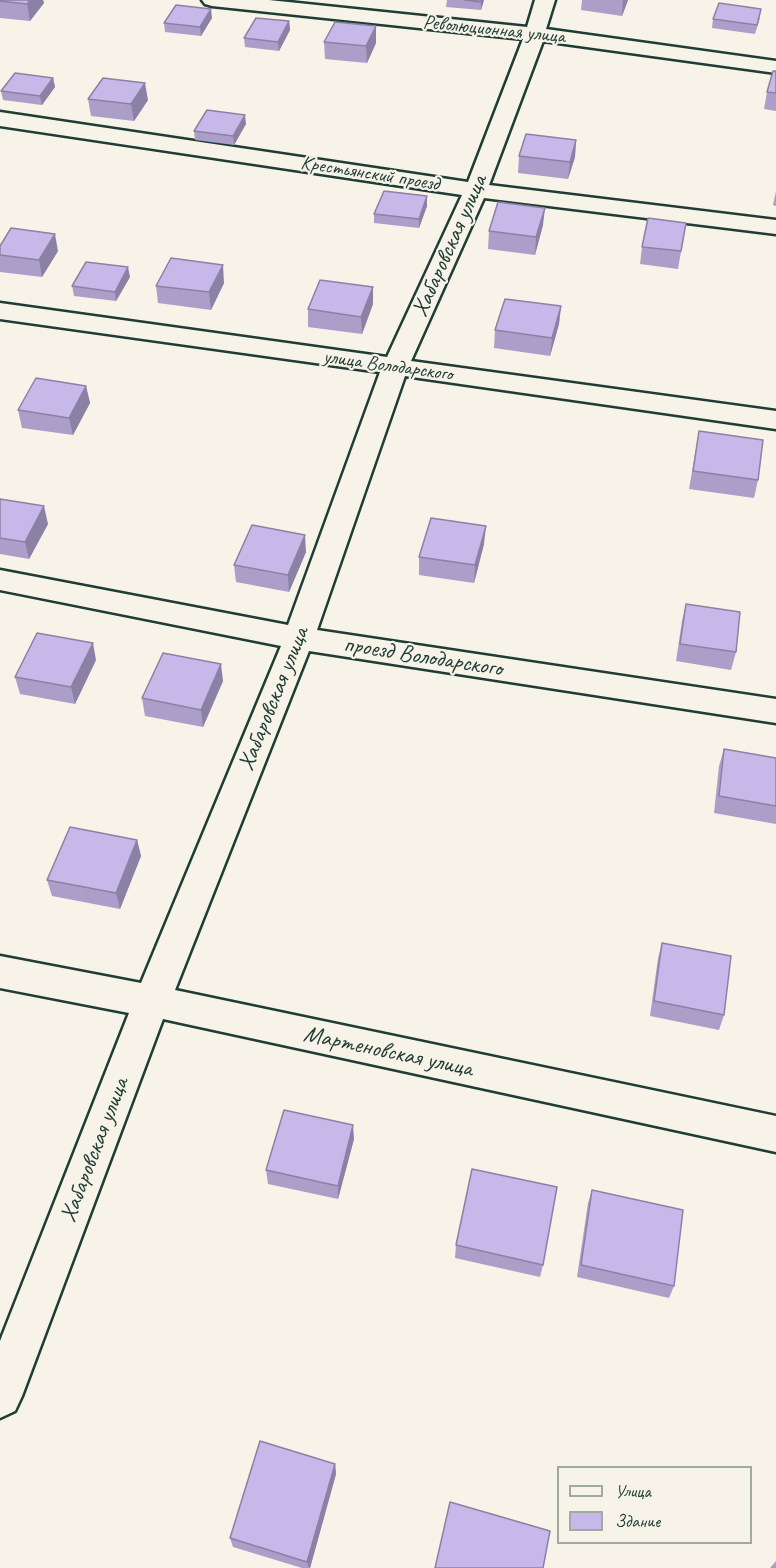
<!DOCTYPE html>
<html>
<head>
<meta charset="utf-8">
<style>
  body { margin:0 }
  #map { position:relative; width:776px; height:1568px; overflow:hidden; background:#f7f3e8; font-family:Caveat,sans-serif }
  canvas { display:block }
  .legend { position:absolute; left:557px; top:1466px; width:195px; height:78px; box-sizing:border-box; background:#f7f3e8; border:2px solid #a1aaa0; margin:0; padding:8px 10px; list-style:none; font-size:18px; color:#1f3d34 }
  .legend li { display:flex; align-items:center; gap:12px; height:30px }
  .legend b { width:30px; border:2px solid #a1aaa0 }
</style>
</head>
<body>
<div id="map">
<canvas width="776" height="1568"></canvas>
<ul class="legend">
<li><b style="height:8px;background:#f7f3e8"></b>Улица</li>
<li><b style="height:16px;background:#c7b8ea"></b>Здание</li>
</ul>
</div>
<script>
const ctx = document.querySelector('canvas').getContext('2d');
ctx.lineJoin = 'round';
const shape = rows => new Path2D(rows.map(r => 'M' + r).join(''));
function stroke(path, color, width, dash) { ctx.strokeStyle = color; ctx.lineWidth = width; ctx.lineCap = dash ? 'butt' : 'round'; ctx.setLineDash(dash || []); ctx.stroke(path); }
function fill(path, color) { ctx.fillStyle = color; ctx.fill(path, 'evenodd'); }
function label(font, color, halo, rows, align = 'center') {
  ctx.font = font + ' Caveat,sans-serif'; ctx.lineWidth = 4.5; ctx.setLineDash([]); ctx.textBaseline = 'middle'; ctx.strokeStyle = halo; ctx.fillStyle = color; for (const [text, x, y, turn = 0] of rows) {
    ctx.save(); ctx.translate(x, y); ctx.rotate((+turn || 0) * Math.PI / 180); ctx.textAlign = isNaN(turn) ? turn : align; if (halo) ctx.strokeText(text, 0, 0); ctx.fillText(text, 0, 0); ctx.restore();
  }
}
const minor = shape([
  [202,0,269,0,527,27,535,0,555,0,546,29,776,61,776,73,543,41,489,185,776,220,776,234,484,198,411,361,776,411,776,429,405,376,317,630,776,699,776,723,309,651,175,990,776,1116,776,1152,163,1019,22,1396,15,1411,0,1418,0,1341,129,1013,0,988,0,956,141,983,281,646,0,590,0,570,288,625,380,372,0,319,0,303,387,357,462,195,0,126,0,112,468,182,523,39,212,6,205,4,202,0]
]);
stroke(minor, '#1f3d34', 5);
fill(minor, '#f7f3e8');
fill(shape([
  [0,0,43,0,44,3,30,21,0,18],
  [447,0,484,0,481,10,446,7],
  [582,0,628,0,622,16,581,10],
  [212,18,201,36,165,32,164,23],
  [760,18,755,34,712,28,713,19],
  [289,21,290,30,279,51,245,47,244,38],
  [376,26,376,43,367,63,325,59,324,42],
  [776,71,776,111,764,109,767,92],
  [53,78,55,87,42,105,3,100,1,91],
  [88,99,148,100,134,121,91,116],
  [246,124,234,145,195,140,194,131],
  [576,140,575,157,568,179,518,173,519,156],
  [776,191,776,206,773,205],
  [427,206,419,228,374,223,374,214],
  [686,223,678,269,640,264,642,247],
  [543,225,535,255,488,249,489,231],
  [0,246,58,251,42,277,0,272],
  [130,277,116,301,74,296,72,286],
  [224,283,211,310,158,303,156,286],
  [373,304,362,334,308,327,308,309],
  [561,306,559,324,550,356,494,348,495,330],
  [86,386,90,403,73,435,22,428,18,410],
  [699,431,758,480,754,498,689,489],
  [0,499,48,524,29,559,0,554],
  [484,544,474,583,419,575,419,557],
  [306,552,289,592,236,582,234,565],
  [686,604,736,652,731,670,676,661,682,621],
  [96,660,75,704,20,694,15,677],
  [223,681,203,727,145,716,142,698],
  [724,749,776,758,776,824,714,813,719,766],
  [137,840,141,856,120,909,52,896,47,880],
  [662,943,724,1015,719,1030,650,1016,658,958],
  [354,1139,338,1199,268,1184,266,1170],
  [592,1190,674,1286,669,1298,577,1277,588,1203],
  [456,1245,543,1265,540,1277,455,1258],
  [335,1464,336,1474,310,1568,302,1568,233,1547,230,1538],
  [776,1561,776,1568,770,1568]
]), '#ab9ec9');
fill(shape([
  [30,0,43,0,44,3,30,21,27,4],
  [482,0,484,0,481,10,481,2],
  [623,0,628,0,622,16],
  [211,9,212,18,201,36,200,27],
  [289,21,290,30,279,51,278,42],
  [376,26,376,43,367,63,366,46],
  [53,78,55,87,42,105,40,96],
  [145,83,148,100,134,121,131,104],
  [245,115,246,124,234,145,233,136],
  [576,140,575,157,568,179,570,162],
  [427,196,427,206,419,228,419,219],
  [545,208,543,225,535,255,536,237],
  [55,234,58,251,42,277,39,260],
  [223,265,224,283,211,310,209,292],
  [128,267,130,277,116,301,115,292],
  [373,287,373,304,362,334,361,317],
  [561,306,559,324,550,356,552,338],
  [86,386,90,403,73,435,69,418],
  [44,506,48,524,29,559,25,542],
  [486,526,484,544,474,583,475,565],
  [305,535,306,552,289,592,288,575],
  [93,643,96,660,75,704,71,687],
  [221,664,223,681,203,727,201,710],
  [137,840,141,856,120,909,116,893],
  [353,1125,354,1139,338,1199,338,1186],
  [335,1464,336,1474,310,1568,309,1568,307,1562]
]), '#8b81a4');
const building = shape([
  [0,0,30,0,27,4,0,1,0,0],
  [465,0,482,0,481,2,465,0],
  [719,3,761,9,757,25,713,19,719,3],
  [176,5,211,9,200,27,164,23,176,5],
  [256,18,289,21,278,42,244,38,256,18],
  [335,22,376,26,366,46,324,42,335,22],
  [773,71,776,71,776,93,767,92,773,71],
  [15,73,53,78,40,96,1,91,15,73],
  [103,78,145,83,131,104,88,99,103,78],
  [207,110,245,115,233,136,194,131,207,110],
  [526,134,576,140,570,162,519,156,526,134],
  [384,191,427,196,419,219,374,214,384,191],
  [498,202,545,208,536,237,489,231,498,202],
  [648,218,686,223,681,251,642,247,648,218],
  [11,228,55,234,39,260,0,255,0,246,11,228],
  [171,258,223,265,209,292,156,286,171,258],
  [86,262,128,267,115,292,72,286,86,262],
  [320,280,373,287,361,317,308,309,320,280],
  [505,299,561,306,552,338,495,330,505,299],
  [36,378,86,386,69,418,18,410,36,378],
  [699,431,763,440,758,480,693,471,699,431],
  [0,499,44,506,25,542,0,538,0,499],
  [431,518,486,526,475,565,419,557,431,518],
  [252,525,305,535,288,575,234,565,252,525],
  [686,604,740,612,736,652,680,644,686,604],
  [37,633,93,643,71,687,15,677,37,633],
  [163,653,221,664,201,710,142,698,163,653],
  [724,749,776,758,776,806,719,796,724,749],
  [70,827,137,840,116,893,47,880,70,827],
  [662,943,731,956,724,1015,654,1001,662,943],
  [284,1110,353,1125,338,1186,266,1170,284,1110],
  [472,1169,557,1187,543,1265,456,1245,472,1169],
  [592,1190,683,1210,674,1286,581,1265,592,1190],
  [260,1441,335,1464,307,1562,230,1538,260,1441],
  [450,1502,550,1531,543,1568,435,1568,450,1502]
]);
fill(building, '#c7b8ea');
stroke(building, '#8b81a4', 1.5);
label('20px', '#1f3d34', '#f7f3e8', [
  ["Революционная улица",494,30,6],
  ["Крестьянский проезд",370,174,9],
  ["улица Володарского",388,366,8]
]);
label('24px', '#1f3d34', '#f7f3e8', [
  ["Хабаровская улица",450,246,-66],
  ["проезд Володарского",423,657,9],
  ["Хабаровская улица",274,699,-68],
  ["Мартеновская улица",388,1052,12],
  ["Хабаровская улица",95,1150,-69]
]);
</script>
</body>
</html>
